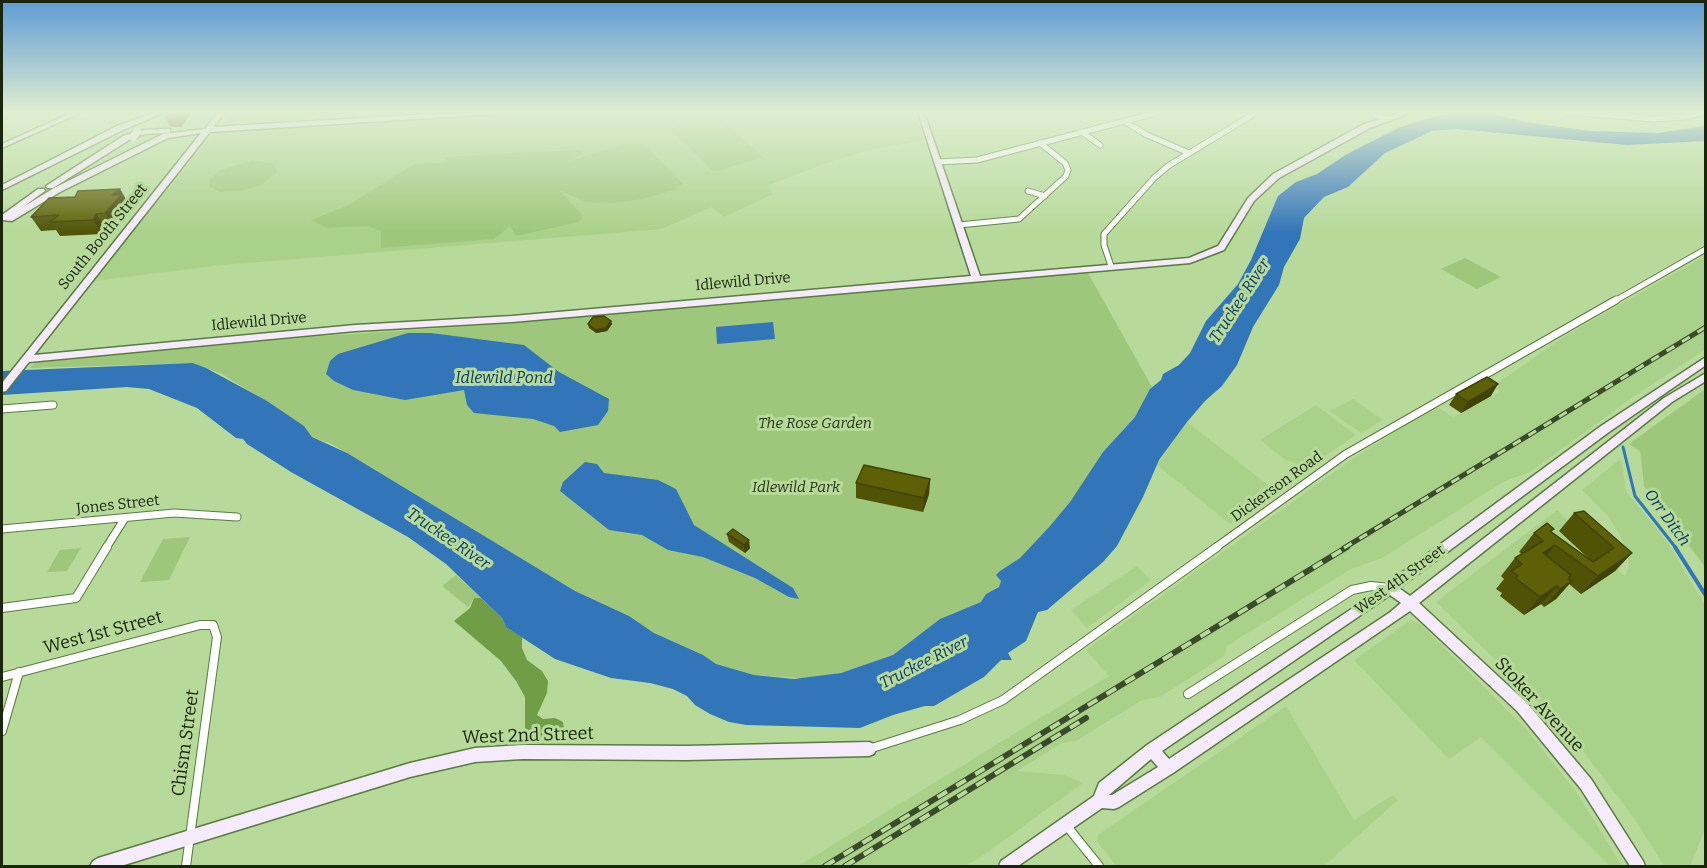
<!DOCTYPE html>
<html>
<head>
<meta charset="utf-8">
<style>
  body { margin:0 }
  #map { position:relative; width:1707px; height:868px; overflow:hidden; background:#b7da9a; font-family:Bitter,serif }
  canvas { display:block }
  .frame { position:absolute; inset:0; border:3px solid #19250c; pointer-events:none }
</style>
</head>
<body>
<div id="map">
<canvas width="1707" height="868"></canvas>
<div class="frame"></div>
</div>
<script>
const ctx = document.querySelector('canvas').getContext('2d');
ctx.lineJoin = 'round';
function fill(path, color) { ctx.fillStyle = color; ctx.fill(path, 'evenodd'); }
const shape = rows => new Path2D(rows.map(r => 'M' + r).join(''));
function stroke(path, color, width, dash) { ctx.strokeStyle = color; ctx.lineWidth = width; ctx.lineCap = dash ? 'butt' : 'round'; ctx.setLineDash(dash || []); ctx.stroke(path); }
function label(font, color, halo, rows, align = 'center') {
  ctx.font = font + ' Bitter,serif'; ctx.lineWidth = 6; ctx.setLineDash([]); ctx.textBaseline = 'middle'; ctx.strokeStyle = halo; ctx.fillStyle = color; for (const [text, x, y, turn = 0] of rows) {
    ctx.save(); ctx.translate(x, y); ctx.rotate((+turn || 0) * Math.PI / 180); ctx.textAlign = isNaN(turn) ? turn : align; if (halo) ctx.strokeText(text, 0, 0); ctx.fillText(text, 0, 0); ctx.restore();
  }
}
fill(shape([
  [169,112,215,112,202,126,151,130],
  [229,112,344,112,340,118,221,124],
  [549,112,915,112,924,140,869,150,821,165,769,185,773,194,724,217,711,207,662,229,222,265,93,281,214,133],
  [1705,256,1705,350,1633,397,1530,472,1505,481,1382,558,1351,569,1227,646,1224,656,1160,697,1142,700,1076,741,1062,743,1017,771,1064,775,1083,783,981,857,965,866,798,866,1109,676,1086,650,1351,460,1435,406,1453,417,1500,392,1493,386,1565,336],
  [1353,399,1383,420,1361,433,1330,411],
  [1316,405,1356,435,1308,468,1286,460,1260,440],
  [1187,422,1276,491,1230,524,1157,465],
  [1619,460,1622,462,1626,491,1666,540,1705,605,1705,829,1690,866,1664,866,1634,818,1582,750,1541,704,1436,602,1557,510,1625,576,1629,567,1628,554,1620,536,1608,516,1582,490],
  [1137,566,1151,580,1087,628,1071,610],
  [1411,620,1420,624,1526,729,1577,793,1622,866,1610,866,1481,737,1449,759,1354,660],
  [1286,706,1354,820,1393,795,1398,800,1324,866,1116,866,1097,841,1098,835]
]), '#aad18a');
fill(shape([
  [716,115,763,157,714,172,669,128],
  [627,143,645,145,683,184,676,187,677,189,643,199,611,203,586,202,559,190,583,216,579,222,516,236,510,226,494,239,381,248,381,231,367,226,327,228,311,220,349,205,414,164,444,163,445,157,530,152,581,150,584,154,560,164],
  [253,160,274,164,277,172,261,185,240,191,220,192,209,186,210,179,221,170],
  [1465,258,1501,277,1477,289,1441,269],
  [1088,273,1152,387,1135,417,1103,452,1070,502,1050,526,1020,558,1000,571,999,578,1001,581,999,587,986,594,981,602,940,619,893,655,854,670,811,679,754,675,716,664,703,655,654,633,629,616,575,591,497,546,332,444,312,437,304,426,222,374,193,363,29,368,35,363,53,361,308,337,517,323,642,309],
  [1705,389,1705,567,1644,486,1640,451,1629,444],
  [190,537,169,580,140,582,163,539],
  [81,548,67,571,47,572,60,550],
  [456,575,481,598,474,598,468,607,442,586]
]), '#9ec77b');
fill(shape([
  [474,598,481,598,502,618,506,627,522,637,522,648,527,660,542,671,548,681,547,693,537,715,543,719,555,718,563,722,565,737,525,737,525,697,516,681,501,661,454,621,470,608]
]), '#719d47');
fill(shape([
  [1462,112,1486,112,1525,122,1590,131,1658,133,1705,126,1705,141,1627,145,1457,129,1432,131,1385,153,1348,187,1324,197,1304,218,1300,239,1284,267,1279,285,1253,327,1237,365,1222,386,1205,401,1187,422,1159,460,1143,497,1117,546,1103,562,1047,610,1038,612,1026,641,1008,653,1012,660,1001,660,984,677,934,706,925,706,893,715,860,728,746,725,729,722,710,714,695,705,687,696,673,689,650,683,611,678,555,659,506,627,502,618,446,564,408,537,291,472,247,444,243,439,236,438,197,408,149,389,127,387,2,395,2,371,193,363,206,368,267,401,304,426,312,437,347,453,575,591,629,616,654,633,703,655,716,664,754,675,794,679,841,673,893,655,940,619,981,602,986,594,999,587,1001,581,996,575,1000,571,1020,558,1050,526,1070,502,1103,452,1135,417,1150,389,1161,380,1163,374,1179,365,1190,353,1206,321,1238,284,1251,260,1278,196,1296,182,1317,174,1347,154,1398,128,1435,116],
  [773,322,775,339,717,344,716,327],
  [408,333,431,333,524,345,559,372,609,399,608,411,598,425,560,432,554,426,533,419,474,413,467,405,464,390,405,400,353,390,334,381,326,374,330,361,338,354],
  [585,462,597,464,604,473,658,480,676,489,694,525,793,588,799,599,789,597,755,578,703,557,668,550,642,535,609,530,560,491,563,482]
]), '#3275b9');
stroke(shape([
  [1623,447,1635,496,1676,548]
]), '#3275b9', 3);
stroke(shape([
  [1675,547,1706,596]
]), '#3275b9', 4);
const streetFar2 = shape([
  [1367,112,1387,119],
  [1567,112,1654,119,1685,117,1706,112],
  [1124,121,1147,135,1189,153],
  [1082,132,1100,145],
  [937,162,977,160,1159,112],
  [1028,191,1045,196],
  [959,225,1019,219,1066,176,1068,170,1065,163,1040,143],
  [1111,266,1104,245,1104,234,1154,178,1168,166,1257,112],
  [1613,302,1706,249]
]);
const streetFar1 = shape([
  [2,409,53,405],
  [2,529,174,513,237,517],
  [106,548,125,518],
  [1215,548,1346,454,1616,300]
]);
const street = shape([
  [2,608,76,598,107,547],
  [2,677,200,625,213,625,217,637,186,866],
  [1188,694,1352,590,1371,586,1390,588],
  [2,731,19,672],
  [869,749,960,720,1003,700,1217,547],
  [1066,825,1099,866]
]);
const secondary = shape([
  [73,112,82,112,2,148,2,144,73,112],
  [156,112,165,112,123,130,2,190,2,185,117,126,156,112],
  [218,112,225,112,213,127,461,112,497,112,494,114,210,132,34,355,355,325,512,316,971,276,918,112,924,112,980,276,1189,258,1218,246,1248,198,1273,174,1364,124,1403,112,1413,112,1370,128,1279,178,1254,201,1224,250,1190,263,512,322,355,331,29,362,6,391,2,392,2,383,201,133,168,138,60,192,12,221,2,220,2,215,38,189,44,189,45,191,23,207,54,188,163,134,205,129,218,112],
  [167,129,170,129,170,133,145,134,129,140,53,188,47,188,46,186,123,136,144,130,167,129],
  [1706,357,1706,365,1609,432,1399,588,1410,596,1664,398,1706,373,1706,381,1672,402,1419,603,1527,703,1591,779,1643,861,1645,866,1630,866,1581,789,1517,711,1410,611,1173,773,1119,807,1114,809,1102,808,1018,866,999,866,1001,861,1094,796,1099,783,1147,745,1362,602,1601,426,1706,357],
  [1390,595,1401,603,1389,613,1169,759,1162,751,1390,595],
  [1151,759,1158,767,1112,795,1109,795,1151,759],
  [869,742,874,744,876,749,874,754,869,756,686,760,522,759,475,762,410,777,121,866,90,866,93,861,98,858,410,763,475,748,522,745,686,746,869,742]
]);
stroke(streetFar2, '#5b7b3f', 7);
stroke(streetFar1, '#5b7b3f', 9);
stroke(street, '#5b7b3f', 10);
stroke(secondary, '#5b7b3f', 3);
stroke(streetFar2, '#fff', 5);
stroke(streetFar1, '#fff', 7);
stroke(street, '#fff', 8);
fill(secondary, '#f6ebfd');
const railFar1 = shape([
  [1344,548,1706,327]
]);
const rail = shape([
  [825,866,1347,547],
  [845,866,1086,718]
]);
stroke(railFar1, '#3a4b2a', 5);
stroke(rail, '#3a4b2a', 6);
stroke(railFar1, '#b7da9a', 3, [9]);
stroke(rail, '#b7da9a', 4, [11]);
const secondaryBridge = shape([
  [133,137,137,132]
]);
stroke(secondaryBridge, '#5b7b3f', 10, []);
stroke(secondaryBridge, '#f6ebfd', 8);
fill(shape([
  [172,112,192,112,181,127,171,127,166,119],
  [120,189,128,203,127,204,130,209,114,227,106,228,103,234,60,236,56,230,41,231,31,217,75,197],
  [611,321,612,324,607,331,596,333,589,328,588,324],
  [1456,394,1491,396,1461,413,1449,405],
  [930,479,929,494,923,512,856,498,856,483],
  [1574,513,1632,553,1615,571,1581,594,1569,584,1556,599,1544,607,1541,604,1524,615,1500,596,1502,593,1496,589,1504,579,1501,576,1515,558,1522,554,1519,552,1534,533,1554,529,1551,532,1588,558,1559,531],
  [727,534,750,548,745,553,729,542]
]), '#505306');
fill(shape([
  [182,112,192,112,181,127,177,119],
  [120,189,128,203,127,204,130,209,114,227,105,213,112,195],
  [96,214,106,228,103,234,93,220],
  [611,321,612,324,607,331,596,333,595,330],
  [1498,384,1491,396,1461,413,1468,402],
  [930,479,929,494,923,512,924,498],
  [749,540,750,548,745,553,744,545],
  [1555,545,1540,563,1543,553],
  [1632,553,1615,571,1581,594,1598,576],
  [1572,581,1556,599,1544,607,1560,589],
  [1557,586,1541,604,1524,615,1540,597]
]), '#414305');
const building = shape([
  [172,112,182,112,177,119,166,119,172,112],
  [120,189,112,195,121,195,105,213,96,214,93,220,50,222,59,215,31,217,49,198,75,197,78,191,120,189],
  [604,316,611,321,606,328,595,330,588,324,593,317,604,316],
  [1487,377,1498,384,1468,402,1456,394,1487,377],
  [864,465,930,479,924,498,856,483,864,465],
  [1584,511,1632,553,1598,576,1555,545,1543,553,1571,575,1568,579,1572,581,1560,589,1557,586,1540,597,1515,578,1518,576,1511,571,1522,564,1515,558,1543,541,1534,533,1547,523,1554,529,1550,531,1593,562,1614,548,1574,513,1584,511],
  [733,529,749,540,744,545,727,534,733,529]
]);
fill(building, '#5d6007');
stroke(building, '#414305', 1.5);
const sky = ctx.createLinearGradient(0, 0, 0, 233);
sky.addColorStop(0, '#5f9bd5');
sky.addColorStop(0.48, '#dfeed2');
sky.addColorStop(1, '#dfeed200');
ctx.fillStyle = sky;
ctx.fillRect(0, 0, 1707, 233);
label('15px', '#19250c', '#b7da9a', [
  ["South Booth Street",103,237,-51],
  ["Idlewild Drive",743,282,-5],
  ["Idlewild Drive",259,322,-5],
  ["Dickerson Road",1277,487,-36],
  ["Jones Street",118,505,-6],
  ["West 4th Street",1400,580,-36]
]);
label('italic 15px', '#253713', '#b7da9a', [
  ["The Rose Garden",815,424],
  ["Idlewild Park",796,488]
]);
label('italic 16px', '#0a3b68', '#b7da9a', [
  ["Truckee River",1240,301,-57],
  ["Idlewild Pond",504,379],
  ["Orr Ditch",1667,518,54],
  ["Truckee River",448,539,34],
  ["Truckee River",924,663,-27]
]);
label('18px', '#19250c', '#b7da9a', [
  ["West 1st Street",103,633,-15],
  ["Stoker Avenue",1539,705,47],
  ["West 2nd Street",528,736,-2],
  ["Chism Street",186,743,-82]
]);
</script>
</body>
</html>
